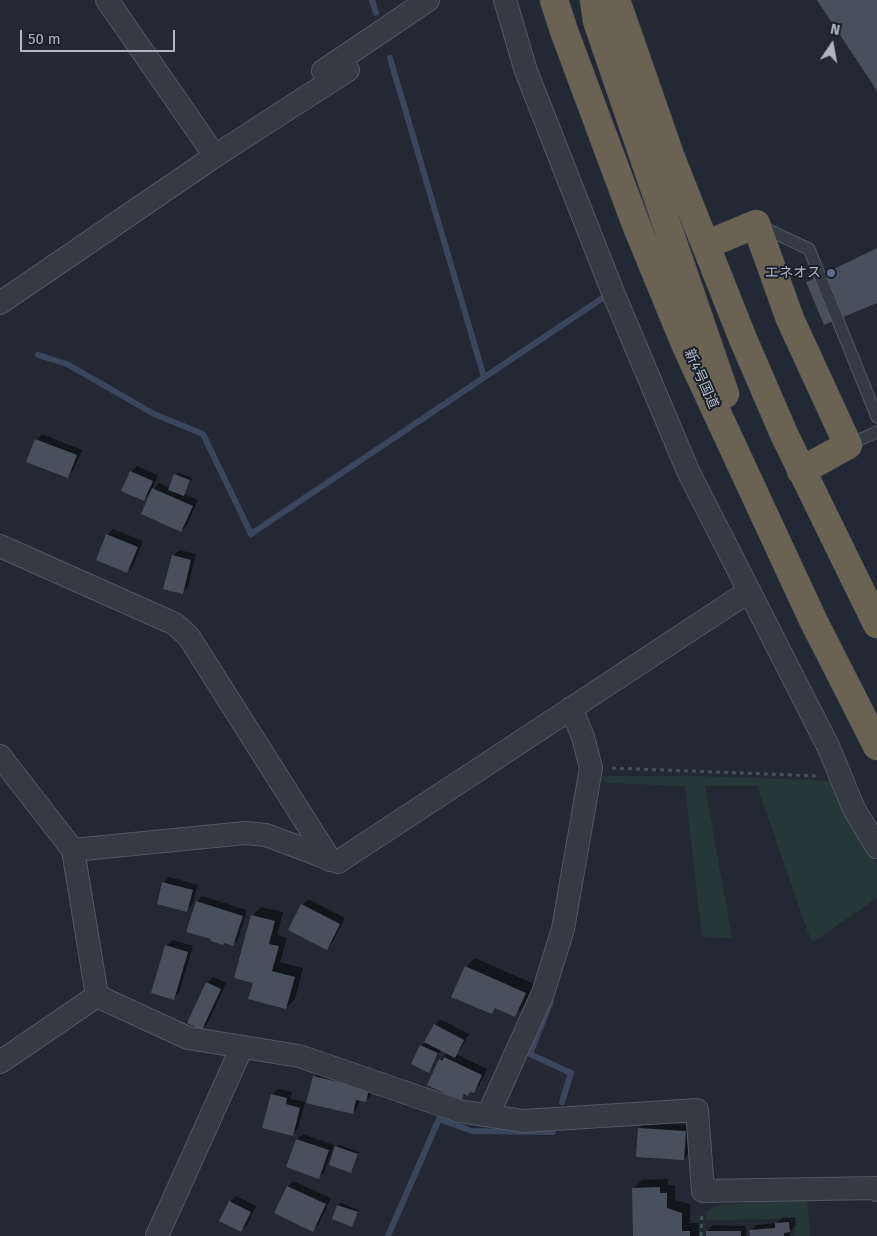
<!DOCTYPE html>
<html>
<head>
<meta charset="utf-8">
<style>
  body { margin:0 }
  #map { position:relative; width:877px; height:1236px; overflow:hidden; background:#222934; font-family:"Fira Sans",sans-serif }
  canvas { display:block }
  .north { position:absolute; left:807px; top:20px; width:50px; height:50px; -webkit-text-stroke:4px #1a202a; paint-order:stroke; rotate:12deg; font-size:14px; font-weight:700; line-height:20px; text-align:center; color:#afb5c2 }
  .north::after { content:''; display:block; margin:auto; width:18px; height:22px; background:#afb5c2; clip-path:polygon(50% 0,100% 100%,50% 72%,0 100%) }
  .scale { position:absolute; left:20px; top:30px; width:155px; height:22px; box-sizing:border-box; border:2px solid #afb5c2; border-top:0; padding-left:6px; font-size:15px; line-height:18px; white-space:nowrap; color:#afb5c2; -webkit-text-stroke:4px #1a202a; paint-order:stroke }
</style>
</head>
<body>
<div id="map">
<canvas width="877" height="1236"></canvas>
<div class="north">N</div>
<div class="scale">50 m</div>
</div>
<script>
const ctx = document.querySelector('canvas').getContext('2d');
ctx.lineJoin = 'round';
function fill(path, color) { ctx.fillStyle = color; ctx.fill(path, 'evenodd'); }
const shape = rows => new Path2D(rows.map(r => 'M' + r).join(''));
function stroke(path, color, width, dash) { ctx.strokeStyle = color; ctx.lineWidth = width; ctx.lineCap = dash ? 'butt' : 'round'; ctx.setLineDash(dash || []); ctx.stroke(path); }
function label(font, color, halo, rows, align = 'center') {
  ctx.font = font + ' "Fira Sans","Noto Sans JP",sans-serif'; ctx.lineWidth = 4; ctx.setLineDash([]); ctx.textBaseline = 'middle'; ctx.strokeStyle = halo; ctx.fillStyle = color; for (const [text, x, y, turn = 0] of rows) {
    ctx.save(); ctx.translate(x, y); ctx.rotate((+turn || 0) * Math.PI / 180); ctx.textAlign = isNaN(turn) ? turn : align; if (halo) ctx.strokeText(text, 0, 0); ctx.fillText(text, 0, 0); ctx.restore();
  }
}
fill(shape([
  [600,776,699,776,835,781,852,821,877,864,877,898,813,942,810,938,757,786,705,786,732,939,702,936,685,786,606,783],
  [807,1198,810,1236,794,1236,795,1226,788,1219,706,1220,707,1212,714,1206]
]), '#263738');
fill(shape([
  [877,248,877,302,807,282,810,279],
  [42,434,82,450,73,471,67,477,37,440],
  [137,466,158,475,151,492,159,483,170,488,178,472,192,478,184,494,198,500,187,525,181,531,153,491,144,499,131,472],
  [113,529,143,541,133,566,127,572,108,535],
  [179,550,196,554,188,587,182,592,173,556],
  [169,877,198,885,192,905,187,910,163,883],
  [202,896,247,910,238,939,233,944,225,942,197,902],
  [308,899,345,918,332,943,327,949,302,905],
  [261,907,283,912,277,935,287,938,280,962,303,968,295,999,286,1008,254,982,252,916],
  [172,940,193,946,179,993,173,999,166,946],
  [475,958,534,984,524,1006,515,1015,497,1007,492,1013,466,967],
  [213,977,226,983,208,1023,202,1029,207,983],
  [440,1019,469,1034,460,1050,456,1054,487,1069,479,1086,473,1092,471,1091,466,1094,460,1099,429,1085,440,1060,448,1052,441,1049,431,1069,412,1063,421,1045,425,1043,435,1025],
  [320,1071,374,1084,371,1095,365,1101,360,1099,358,1107,353,1113,314,1077],
  [278,1089,292,1092,291,1099,305,1102,298,1129,293,1134,272,1095],
  [645,1123,691,1125,689,1153,684,1159,639,1128],
  [303,1134,334,1145,324,1172,319,1177,297,1139],
  [339,1145,359,1152,353,1169,351,1172,336,1147],
  [668,1179,668,1185,675,1185,675,1200,690,1204,690,1223,699,1223,699,1236,634,1236,634,1188,642,1180],
  [293,1181,331,1198,319,1224,313,1230,288,1186],
  [236,1196,256,1206,247,1225,241,1230,230,1202],
  [341,1203,359,1210,352,1225,338,1205],
  [795,1217,796,1225,790,1231,790,1236,751,1236,751,1231,756,1225,777,1223,782,1218],
  [713,1225,746,1226,746,1236,707,1236,707,1231]
]), '#0007');
stroke(shape([
  [372,0,376,13],
  [390,58,484,377],
  [38,355,67,364,154,414,203,434,251,534,601,299],
  [551,1001,530,1054,571,1073,562,1102],
  [388,1236,439,1119,472,1131,553,1132]
]), '#39465c', 6);
fill(shape([
  [817,0,877,0,877,91],
  [877,248,877,303,824,325,806,282],
  [35,439,77,455,68,478,26,462],
  [130,471,153,481,144,501,121,491],
  [174,474,190,480,184,496,168,490],
  [152,488,193,506,181,532,141,514],
  [106,534,138,547,127,573,96,560],
  [172,555,191,560,183,594,163,589],
  [162,882,193,890,187,912,157,904],
  [196,901,243,916,233,946,224,943,223,945,211,941,211,939,186,932],
  [301,904,340,924,327,950,288,930],
  [251,915,275,921,269,944,279,946,272,971,295,977,286,1009,248,999,253,983,234,978],
  [165,945,188,952,174,1000,151,993],
  [465,966,526,993,515,1017,495,1008,492,1014,451,997],
  [206,982,221,989,202,1030,187,1023],
  [434,1024,464,1040,455,1058,424,1042],
  [420,1045,438,1053,429,1073,411,1064],
  [444,1057,482,1075,474,1093,470,1092,468,1096,464,1094,461,1101,427,1085,439,1059,442,1061],
  [313,1076,369,1089,366,1102,356,1100,353,1114,306,1103],
  [271,1094,287,1098,286,1104,300,1108,293,1136,262,1128],
  [638,1128,686,1131,684,1160,636,1157],
  [296,1139,329,1150,319,1179,286,1167],
  [335,1146,358,1154,351,1173,329,1165],
  [287,1186,326,1204,313,1232,274,1213],
  [660,1187,660,1193,667,1193,667,1208,682,1213,682,1231,690,1231,690,1236,633,1236,632,1188],
  [229,1201,251,1212,241,1232,219,1221],
  [337,1205,358,1212,352,1227,332,1219],
  [789,1222,790,1232,784,1233,784,1236,750,1236,749,1230,775,1228,775,1223],
  [706,1231,741,1231,741,1236,706,1236]
]), '#48505e');
const lane = shape([
  [760,226,809,249,877,417],
  [848,445,877,432]
]);
const street = shape([
  [107,0,215,156],
  [505,0,526,71,612,290,688,471,828,746,854,809,877,847],
  [323,71,428,0],
  [0,303,215,156,348,70],
  [0,546,175,624,189,637,330,860],
  [0,756,73,850,97,996],
  [73,850,245,833,266,835,338,862,748,592],
  [97,996,188,1038,299,1056,459,1111,523,1121,697,1110,703,1191,876,1188,877,1190],
  [0,1062,97,996],
  [488,1115,543,993,563,929,591,768,583,737,571,708],
  [157,1236,242,1047]
]);
const highway = shape([
  [554,0,564,31,637,227,686,346,813,620,877,746],
  [594,0,597,21,725,394],
  [616,0,671,158,743,339,784,434,877,624],
  [706,245,756,224,790,319,848,445,801,471]
]);
stroke(lane, '#525863', 13);
stroke(street, '#525863', 24);
stroke(highway, '#3f4550', 29);
stroke(shape([
  [612,768,818,776],
  [701,1236,702,1212]
]), '#435255', 3, [4, 4]);
stroke(lane, '#353b45', 11);
stroke(street, '#353b45', 22);
stroke(highway, '#6a6253', 28);
for (const [x, y, r, color] of [
  [831,273,5,"#5c6f8a"]
]) { const dot = new Path2D(); dot.arc(x, y, r, 0, 2 * Math.PI); ctx.fillStyle = color; ctx.fill(dot); stroke(dot, '#1a202a', 2); }
label('14px', '#afb5c2', '#1a202a', [
  ["エネオス",821,273]
], 'right');
label('14px', '#afb5c2', '#1a202a', [
  ["新4号国道",701,379,66]
]);
</script>
</body>
</html>
